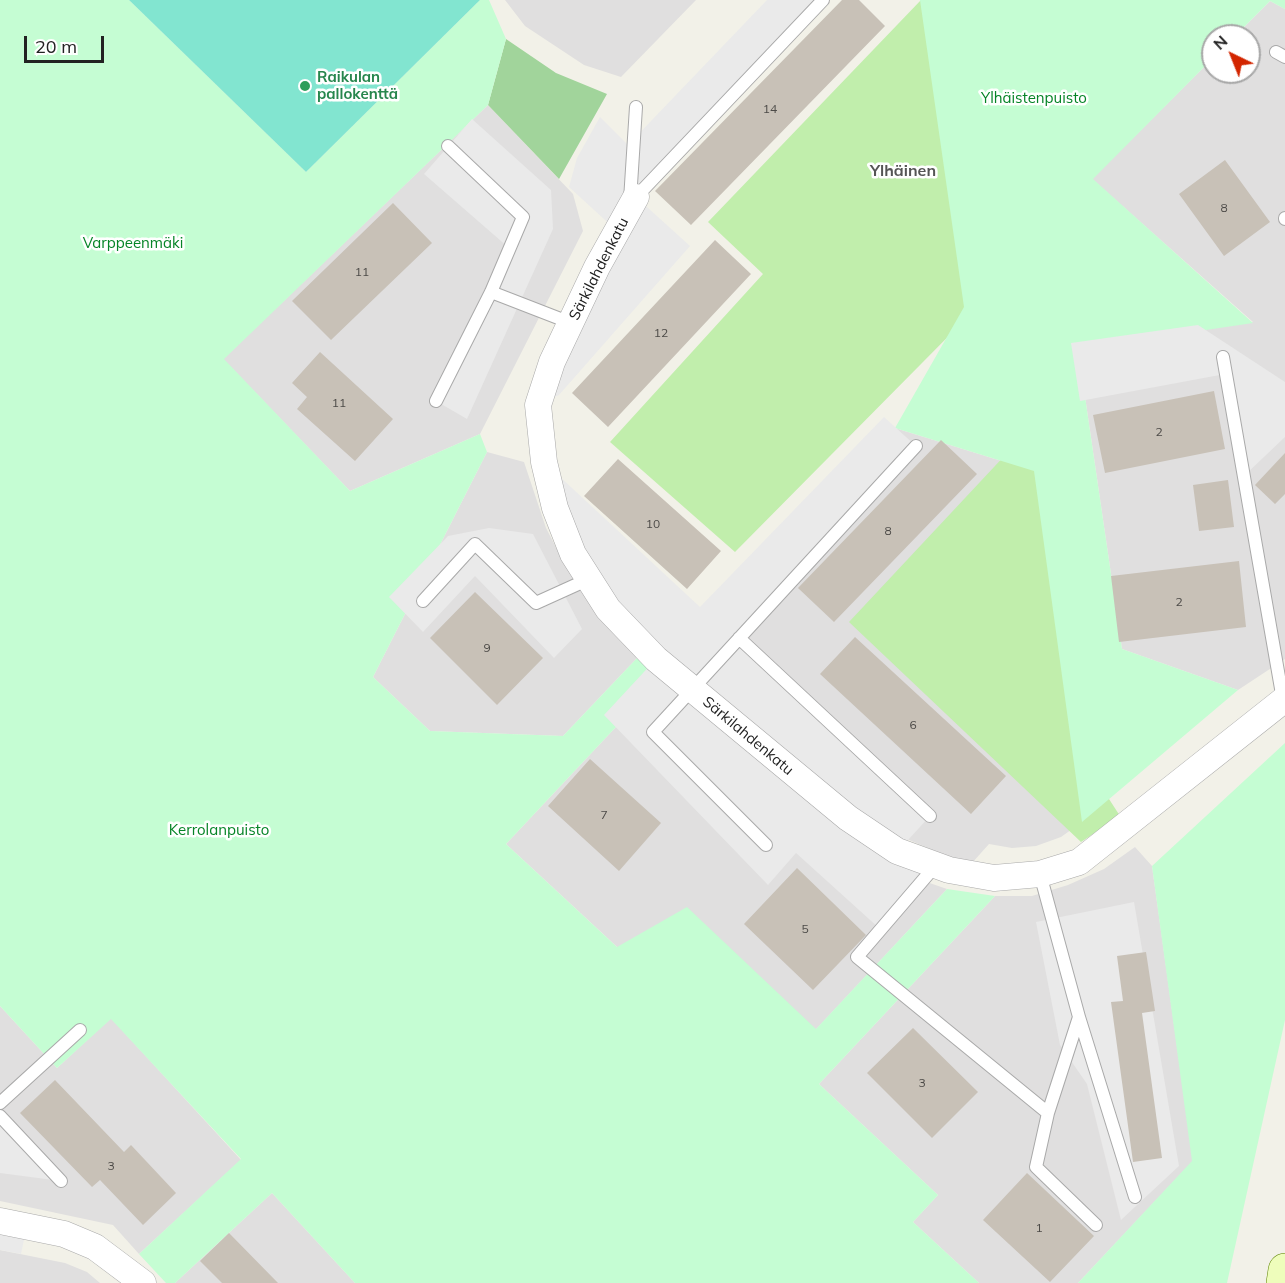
<!DOCTYPE html>
<html>
<head>
<meta charset="utf-8">
<style>
  body { margin:0 }
  #map { position:relative; width:1285px; height:1283px; overflow:hidden; background:#f2f1e8; font-family:Mulish,sans-serif }
  canvas { display:block }
  .north { position:absolute; left:1201px; top:24px; width:60px; height:60px; box-sizing:border-box; background:#fff; border:2px solid #a7a7a7; border-radius:50%; rotate:317deg; font-size:16px; font-weight:700; line-height:24px; text-align:center; color:#222 }
  .north::after { content:''; display:block; margin:auto; width:21px; height:27px; background:#d32600; clip-path:polygon(50% 0,100% 100%,50% 72%,0 100%) }
  .scale { position:absolute; left:24px; top:36px; width:80px; height:27px; box-sizing:border-box; border:3px solid #222; border-top:0; padding-left:8px; font-size:18px; line-height:21px; white-space:nowrap; color:#222; -webkit-text-stroke:4px #fff; paint-order:stroke }
</style>
</head>
<body>
<div id="map">
<canvas width="1285" height="1283"></canvas>
<div class="north">N</div>
<div class="scale">20 m</div>
</div>
<script>
const ctx = document.querySelector('canvas').getContext('2d');
ctx.lineJoin = 'round';
function fill(path, color) { ctx.fillStyle = color; ctx.fill(path, 'evenodd'); }
const shape = rows => new Path2D(rows.map(r => 'M' + r).join(''));
function stroke(path, color, width, dash) { ctx.strokeStyle = color; ctx.lineWidth = width; ctx.lineCap = dash ? 'butt' : 'round'; ctx.setLineDash(dash || []); ctx.stroke(path); }
function label(font, color, halo, rows, align = 'center') {
  ctx.font = font + ' Mulish,sans-serif'; ctx.lineWidth = 5; ctx.setLineDash([]); ctx.textBaseline = 'middle'; ctx.strokeStyle = halo; ctx.fillStyle = color; for (const [text, x, y, turn = 0] of rows) {
    ctx.save(); ctx.translate(x, y); ctx.rotate((+turn || 0) * Math.PI / 180); ctx.textAlign = isNaN(turn) ? turn : align; if (halo) ctx.strokeText(text, 0, 0); ctx.fillText(text, 0, 0); ctx.restore();
  }
}
fill(shape([
  [505,0,696,0,621,77,584,65,525,26],
  [1270,1,1285,9,1285,659,1238,690,1122,649,1078,349,1253,322,1092,179,1213,58,1213,72,1249,72,1249,36,1235,36],
  [488,105,573,194,583,231,480,434,350,491,223,359],
  [895,428,1034,471,1082,822,1061,837,1036,846,1012,848,989,844,972,863,944,855,886,830,683,655],
  [487,452,524,462,546,528,563,561,602,620,638,657,563,736,430,731,373,677],
  [661,679,918,879,947,889,765,1084,506,844],
  [1135,847,1152,866,1193,1161,1078,1283,979,1283,913,1222,938,1195,819,1084,995,896,1032,896,1068,885,1104,869],
  [0,1006,57,1068,111,1018,241,1160,139,1254,113,1225,0,1201],
  [272,1193,355,1283,175,1283],
  [0,1250,65,1263,87,1272,100,1283,0,1283]
]), '#e0dfdf');
fill(shape([
  [921,0,1014,270,735,552,610,442,763,274,708,222],
  [1009,451,1068,492,1109,799,1120,816,1081,842,849,622]
]), '#c1eeac');
fill(shape([
  [506,39,556,73,607,94,559,179,488,105]
]), '#a1d49b');
fill(shape([
  [0,0,129,0,306,172,480,0,489,0,506,39,488,105,224,359,350,491,480,434,487,452,373,677,430,731,563,736,638,657,661,679,506,844,617,947,687,907,816,1029,947,889,995,896,819,1084,938,1195,913,1222,979,1283,355,1283,272,1193,175,1283,166,1283,139,1254,241,1159,111,1019,57,1068,0,1006],
  [920,0,1285,0,1285,9,1270,1,1235,36,1213,36,1213,58,1093,179,1253,323,1078,349,1122,649,1238,690,1082,822,1034,471,895,428,964,307],
  [1285,743,1285,1020,1227,1283,1078,1283,1192,1161,1152,866]
]), '#c5fdd3');
fill(shape([
  [129,0,480,0,306,172]
]), '#82e5d0');
fill(shape([
  [767,0,823,0,636,197,690,246,559,395,538,405,617,231,569,187,577,158,600,117,628,145],
  [472,119,551,190,553,229,467,419,436,401,509,248,424,174],
  [1198,325,1285,382,1285,437,1244,476,1225,374,1080,401,1071,343],
  [884,417,916,446,740,638,930,816,898,851,936,865,880,929,796,853,768,885,604,715,656,659,608,609,544,462,700,607],
  [489,528,533,534,582,629,554,658,475,576,423,632,389,597,448,536],
  [1134,902,1179,1166,1121,1220,1087,1084,1060,1045,1036,922],
  [0,1116,61,1181,0,1173],
  [0,1221,27,1225,21,1254,0,1250]
]), '#eaeaea');
fill(shape([
  [842,0,859,0,885,26,691,225,655,191],
  [1225,160,1270,222,1224,256,1179,194],
  [393,203,432,243,331,340,292,301],
  [715,240,751,274,608,427,572,393],
  [320,352,393,419,355,461,297,409,307,397,292,383],
  [1214,391,1225,449,1105,473,1093,415],
  [941,440,977,474,834,622,798,588],
  [1285,453,1285,494,1275,504,1255,485],
  [618,459,721,551,687,589,584,496],
  [1228,480,1234,527,1199,531,1193,485],
  [1239,561,1246,627,1119,642,1111,576],
  [475,592,543,658,497,705,430,638],
  [855,637,1006,776,971,814,820,674],
  [590,759,661,823,619,871,548,806],
  [797,868,866,935,813,990,744,924],
  [1146,952,1155,1011,1142,1013,1162,1158,1133,1162,1111,1002,1123,1001,1117,956],
  [913,1028,978,1092,932,1138,867,1073],
  [55,1080,124,1152,131,1145,176,1193,143,1225,100,1180,92,1187,20,1113],
  [1027,1173,1094,1236,1050,1282,983,1220],
  [229,1233,278,1283,222,1283,200,1261]
]), '#c8c1b7');
const lane = shape([
  [1276,52,1285,57],
  [636,197,823,0],
  [630,200,636,107],
  [1285,219,1285,218],
  [491,292,571,323],
  [1223,357,1283,700],
  [436,401,491,292,523,217,448,146],
  [423,601,475,544,536,603,589,579],
  [739,638,930,816],
  [766,845,653,732,916,446],
  [936,865,857,957,1048,1113],
  [1040,874,1079,1017,1135,1197],
  [1079,1017,1048,1113,1036,1167,1096,1225],
  [0,1103,80,1030],
  [0,1116,61,1181]
]);
const street = shape([
  [636,197,597,267,552,362,538,405,544,462,555,508,573,554,608,609,656,659,848,818,897,851,949,870,994,878,1040,874,1079,862,1285,699],
  [0,1221,64,1234,95,1247,143,1283]
]);
const secondary = shape([
  [1283,1283,1285,1270]
]);
stroke(lane, '#a9a9a9', 14);
stroke(street, '#a9a9a9', 27);
stroke(secondary, '#5c8100', 34);
stroke(lane, '#fff', 12);
stroke(street, '#fff', 26);
stroke(secondary, '#eefdbb', 33);
for (const [x, y, r, color] of [
  [305,86,6,"#2e9e5b"]
]) { const dot = new Path2D(); dot.arc(x, y, r, 0, 2 * Math.PI); ctx.fillStyle = color; ctx.fill(dot); stroke(dot, '#fff', 2); }
label('12px', '#4c4a47', null, [
  ["14",770,109],
  ["8",1224,208],
  ["11",362,272],
  ["12",661,333],
  ["11",339,403],
  ["2",1159,432],
  ["10",653,524],
  ["8",888,531],
  ["2",1179,602],
  ["9",487,648],
  ["6",913,725],
  ["7",604,815],
  ["5",805,929],
  ["3",922,1083],
  ["3",111,1166],
  ["1",1039,1228]
]);
label('bold 15px', '#27864d', '#fff', [
  ["Raikulan",317,77],
  ["pallokenttä",317,94]
], 'left');
label('15px', '#068427', '#fff', [
  ["Ylhäistenpuisto",1034,98],
  ["Varppeenmäki",133,243],
  ["Kerrolanpuisto",219,830]
]);
label('15px', '#222', '#fff', [
  ["Särkilahdenkatu",599,269,-63],
  ["Särkilahdenkatu",748,736,40]
]);
label('bold 16px', '#555', '#fff', [
  ["Ylhäinen",903,171]
]);
</script>
</body>
</html>
